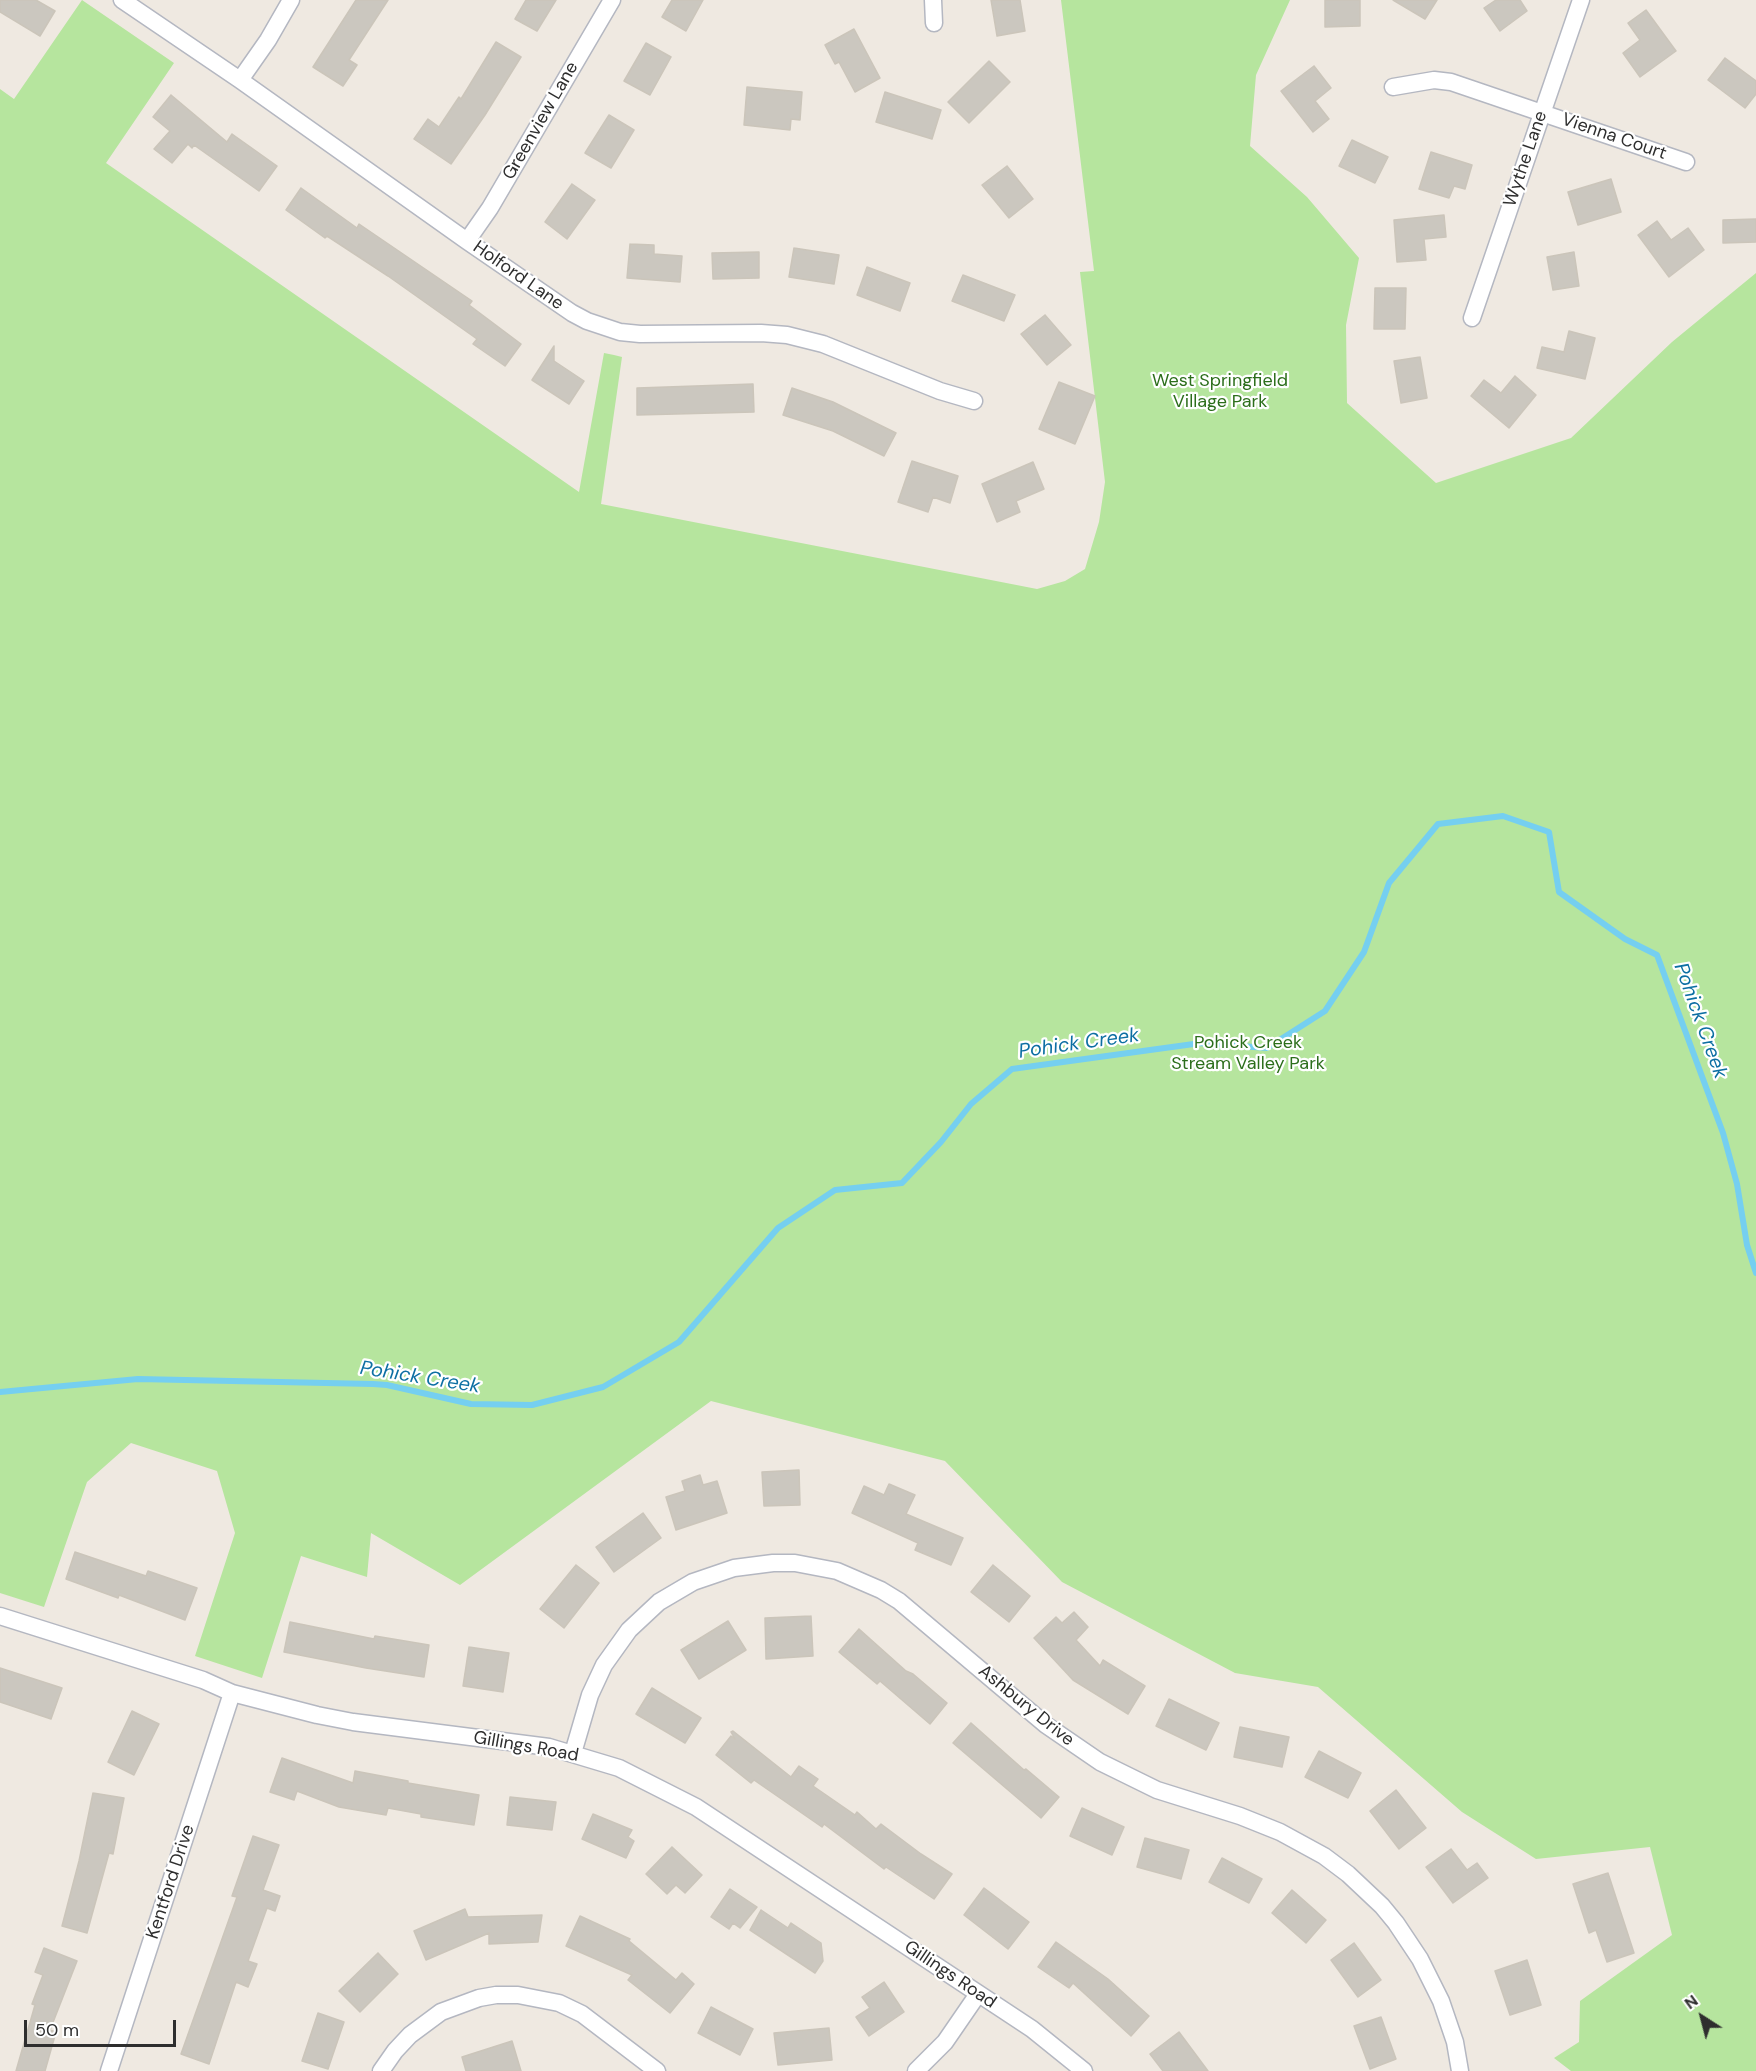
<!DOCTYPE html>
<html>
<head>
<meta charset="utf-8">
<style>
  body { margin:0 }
  #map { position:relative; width:1756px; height:2071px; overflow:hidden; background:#efe9e1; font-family:"DM Sans",sans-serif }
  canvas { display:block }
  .north { position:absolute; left:1672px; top:1987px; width:60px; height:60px; -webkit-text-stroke:4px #fff; paint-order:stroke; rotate:324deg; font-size:16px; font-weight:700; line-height:24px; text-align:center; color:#2e2e2e }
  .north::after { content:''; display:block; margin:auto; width:21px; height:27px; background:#2e2e2e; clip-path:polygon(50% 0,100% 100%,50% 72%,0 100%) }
  .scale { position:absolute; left:24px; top:2020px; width:152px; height:27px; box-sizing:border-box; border:3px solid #2e2e2e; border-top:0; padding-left:8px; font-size:18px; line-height:21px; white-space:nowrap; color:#2e2e2e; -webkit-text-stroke:4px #fff; paint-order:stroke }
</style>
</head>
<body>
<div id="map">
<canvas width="1756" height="2071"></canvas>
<div class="north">N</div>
<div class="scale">50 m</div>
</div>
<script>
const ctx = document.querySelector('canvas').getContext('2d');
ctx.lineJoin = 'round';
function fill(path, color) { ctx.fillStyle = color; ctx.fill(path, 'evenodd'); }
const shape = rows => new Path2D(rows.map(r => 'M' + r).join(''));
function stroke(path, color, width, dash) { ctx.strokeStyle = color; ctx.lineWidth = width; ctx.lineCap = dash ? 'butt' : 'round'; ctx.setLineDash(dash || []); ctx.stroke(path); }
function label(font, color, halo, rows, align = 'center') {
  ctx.font = font + ' "DM Sans",sans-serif'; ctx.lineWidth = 4.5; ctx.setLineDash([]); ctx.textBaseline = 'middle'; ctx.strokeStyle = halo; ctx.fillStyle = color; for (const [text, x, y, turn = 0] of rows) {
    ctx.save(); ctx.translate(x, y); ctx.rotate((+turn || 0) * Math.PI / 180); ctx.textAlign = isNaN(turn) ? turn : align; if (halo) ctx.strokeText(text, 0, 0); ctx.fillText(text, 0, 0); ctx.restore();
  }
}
fill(shape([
  [82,0,174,63,106,163,579,492,604,353,614,355,622,357,601,504,1037,589,1065,581,1085,569,1099,522,1105,482,1080,272,1094,271,1061,0,1290,0,1256,75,1250,146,1307,197,1359,258,1346,325,1347,403,1436,483,1571,438,1672,342,1756,273,1756,2071,1571,2071,1554,2058,1579,2042,1580,2001,1672,1935,1650,1847,1536,1859,1462,1812,1318,1687,1235,1673,1062,1582,945,1461,711,1401,460,1585,371,1533,367,1577,301,1556,262,1678,195,1656,235,1533,217,1471,131,1443,87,1482,44,1607,0,1593,0,89,14,99]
]), '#b6e59e');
stroke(shape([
  [0,1392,138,1379,373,1384,387,1385,471,1404,532,1405,603,1387,679,1342,778,1228,835,1190,902,1183,941,1142,971,1104,1012,1069,1201,1043,1267,1048,1325,1011,1364,952,1389,883,1438,824,1503,816,1549,832,1559,892,1625,939,1657,955,1723,1133,1737,1184,1747,1245,1756,1273]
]), '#75cff0', 6);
const building = shape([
  [0,0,36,0,55,11,40,36,0,12,0,0],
  [356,0,388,0,349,60,357,65,343,86,313,67,356,0],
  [526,0,556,0,537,31,515,19,526,0],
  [672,0,703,0,686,31,662,17,672,0],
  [991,0,1020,0,1025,31,997,36,991,0],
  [1325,0,1360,0,1360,26,1325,27,1325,0],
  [1393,0,1437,0,1425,19,1393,0],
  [1496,0,1520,0,1527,11,1500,31,1484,8,1496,0],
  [1646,10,1676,51,1640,77,1623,53,1640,40,1628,23,1646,10],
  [854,29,880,78,855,92,839,62,835,64,825,45,854,29],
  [496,42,521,57,485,115,451,164,414,139,428,119,439,127,459,97,461,99,496,42],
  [646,43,671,57,650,95,624,81,646,43],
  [1725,58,1756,81,1756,94,1745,108,1708,80,1725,58],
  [989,61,1010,82,969,123,948,102,989,61],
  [1314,66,1331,88,1315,101,1329,119,1313,132,1281,91,1314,66],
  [747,87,802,92,800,120,791,119,790,130,744,125,747,87],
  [885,92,941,110,932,139,876,122,885,92],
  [171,95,227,142,232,134,277,166,259,191,194,145,192,148,188,144,172,163,154,149,170,131,153,117,171,95],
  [609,115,634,130,611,168,585,153,609,115],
  [1352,140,1388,157,1375,183,1339,166,1352,140],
  [1431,152,1472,165,1465,189,1454,186,1449,198,1419,189,1431,152],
  [1007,166,1033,199,1009,218,982,185,1007,166],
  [1611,179,1621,212,1578,225,1568,192,1611,179],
  [572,184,595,200,567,239,545,222,572,184],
  [301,188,357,228,359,224,472,301,469,305,521,344,505,366,473,344,477,339,388,276,327,236,325,238,286,210,301,188],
  [1444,215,1446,237,1424,239,1426,260,1397,262,1394,220,1444,215],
  [1756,219,1756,242,1723,243,1723,220,1756,219],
  [1657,221,1671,240,1688,228,1704,250,1669,277,1638,235,1657,221],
  [630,244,654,245,654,254,682,256,680,282,627,278,630,244],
  [794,248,839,255,834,284,789,277,794,248],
  [759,252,759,278,713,279,712,253,759,252],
  [1574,252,1579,286,1553,290,1547,257,1574,252],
  [867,267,910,283,900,311,857,295,867,267],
  [963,275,1015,295,1004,321,952,301,963,275],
  [1375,288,1406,288,1405,329,1374,329,1375,288],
  [1045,315,1071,345,1047,365,1021,334,1045,315],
  [1569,331,1595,338,1585,379,1537,368,1542,347,1564,352,1569,331],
  [554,346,554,361,584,381,569,404,532,380,554,346],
  [1420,357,1427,398,1401,403,1394,361,1420,357],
  [1515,376,1536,395,1509,428,1471,396,1484,380,1501,393,1515,376],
  [1059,382,1095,396,1075,444,1039,429,1059,382],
  [753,384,754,412,637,415,637,388,753,384],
  [792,388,833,402,896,433,884,456,833,431,783,415,792,388],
  [912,461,958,476,950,503,933,497,928,512,898,502,912,461],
  [1033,462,1044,489,1016,501,1020,512,997,522,982,484,1033,462],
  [799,1470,800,1505,764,1506,762,1472,799,1470],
  [700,1475,703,1485,717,1481,727,1513,676,1530,666,1497,685,1491,682,1481,700,1475],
  [889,1484,915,1495,906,1514,963,1538,951,1565,915,1550,918,1543,852,1513,864,1486,884,1495,889,1484],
  [643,1513,661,1538,614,1572,596,1547,643,1513],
  [75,1552,146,1576,148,1571,197,1588,185,1620,119,1595,118,1598,66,1579,75,1552],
  [576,1565,599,1583,564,1628,540,1609,576,1565],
  [993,1565,1030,1596,1009,1622,971,1592,993,1565],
  [1074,1612,1088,1627,1076,1640,1100,1666,1103,1660,1145,1686,1128,1714,1073,1680,1034,1638,1056,1617,1062,1623,1074,1612],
  [811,1616,813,1656,766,1659,765,1618,811,1616],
  [728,1621,746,1650,699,1679,681,1650,728,1621],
  [290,1622,374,1639,375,1636,429,1645,424,1677,366,1668,284,1652,290,1622],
  [859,1629,906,1671,913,1674,947,1703,930,1724,880,1681,877,1684,839,1652,859,1629],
  [469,1647,509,1653,503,1692,463,1686,469,1647],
  [0,1668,62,1688,51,1719,0,1702,0,1668],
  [652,1688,701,1718,685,1743,636,1714,652,1688],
  [1169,1699,1219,1723,1206,1750,1156,1726,1169,1699],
  [132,1711,159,1724,134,1775,108,1762,132,1711],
  [971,1723,1024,1770,1026,1769,1059,1797,1041,1818,953,1743,971,1723],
  [1240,1727,1289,1737,1282,1767,1234,1757,1240,1727],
  [733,1731,791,1777,799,1766,818,1779,813,1786,855,1815,857,1812,876,1829,881,1824,921,1854,952,1874,934,1899,886,1867,884,1869,824,1824,822,1827,754,1780,751,1783,716,1755,731,1736,735,1739,731,1732,733,1731],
  [1319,1751,1361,1773,1348,1798,1305,1777,1319,1751],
  [282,1758,353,1783,355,1771,408,1781,408,1783,479,1795,474,1825,421,1817,421,1814,388,1808,386,1815,339,1807,297,1791,294,1800,270,1792,282,1758],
  [1396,1790,1426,1828,1399,1849,1370,1811,1396,1790],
  [93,1793,124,1798,113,1854,109,1853,87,1933,62,1926,79,1861,93,1793],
  [510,1797,556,1802,552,1830,507,1825,510,1797],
  [1082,1808,1124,1827,1112,1855,1070,1836,1082,1808],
  [593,1814,632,1830,628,1837,634,1841,626,1858,582,1839,593,1814],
  [253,1836,279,1845,263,1890,280,1896,275,1911,267,1908,248,1961,257,1964,248,1987,236,1982,209,2064,181,2054,237,1897,232,1896,253,1836],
  [1145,1838,1189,1850,1181,1879,1137,1867,1145,1838],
  [672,1847,702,1875,685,1893,676,1885,667,1894,646,1874,672,1847],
  [1451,1849,1467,1870,1477,1863,1488,1878,1453,1903,1426,1867,1451,1849],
  [1222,1858,1262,1879,1249,1903,1209,1882,1222,1858],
  [1608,1873,1634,1953,1607,1962,1596,1930,1589,1933,1573,1884,1608,1873],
  [984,1888,1029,1922,1008,1949,964,1915,984,1888],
  [730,1889,757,1907,740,1928,733,1923,729,1929,711,1917,730,1889],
  [1292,1890,1326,1920,1306,1943,1272,1913,1292,1890],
  [465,1909,468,1917,542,1915,538,1942,489,1944,489,1933,426,1960,414,1931,465,1909],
  [761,1910,788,1928,791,1923,821,1943,823,1961,815,1973,750,1930,761,1910],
  [580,1916,630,1939,629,1941,676,1980,682,1973,694,1984,670,2013,628,1980,632,1975,566,1946,580,1916],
  [1056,1942,1108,1979,1149,2016,1131,2036,1073,1983,1069,1988,1038,1967,1056,1942],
  [1354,1943,1381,1980,1358,1997,1331,1960,1354,1943],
  [44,1948,77,1961,50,2030,56,2032,45,2071,16,2071,35,2005,32,2004,43,1975,35,1972,44,1948],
  [378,1953,398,1974,360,2012,339,1991,378,1953],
  [1527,1960,1541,2005,1510,2015,1495,1971,1527,1960],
  [884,1982,904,2012,869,2036,856,2017,870,2008,862,1997,884,1982],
  [711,2007,753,2029,740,2055,698,2033,711,2007],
  [318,2013,344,2022,328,2069,302,2061,318,2013],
  [1381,2017,1396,2059,1370,2069,1354,2026,1381,2017],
  [829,2028,832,2060,778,2065,774,2033,829,2028],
  [1179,2032,1208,2071,1163,2071,1150,2054,1179,2032],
  [512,2041,521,2071,466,2071,462,2057,512,2041]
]);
fill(building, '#cbc7bf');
stroke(building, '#cbc5ba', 1.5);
const street = shape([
  [122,0,240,80,467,241,572,313,587,321,620,332,640,334,761,333,787,335,823,344,940,391,974,401],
  [933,0,934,23],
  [240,80,268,40,291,0],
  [1393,87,1434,80,1451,82,1686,162],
  [467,241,490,208,612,0],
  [1472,318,1581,0],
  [0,1616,203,1680,232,1693,317,1715,353,1722,549,1747,619,1768,696,1807,1032,2029,1084,2071],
  [573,1753,590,1695,604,1665,629,1630,659,1602,693,1582,734,1568,773,1563,795,1563,837,1571,881,1590,899,1601,1046,1725,1100,1762,1157,1790,1240,1816,1280,1832,1324,1856,1348,1874,1382,1906,1396,1923,1420,1959,1441,2001,1455,2042,1460,2071],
  [109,2071,232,1693],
  [381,2071,395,2051,410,2035,441,2012,479,1998,496,1995,518,1995,559,2003,582,2014,657,2071],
  [916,2071,945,2042,978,1994]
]);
stroke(street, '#b4b7c1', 19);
stroke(street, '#fff', 16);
label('18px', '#2e2e2e', '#fff', [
  ["Greenview Lane",541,121,-60],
  ["Vienna Court",1614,137,19],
  ["Wythe Lane",1526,159,-71],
  ["Holford Lane",518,276,35],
  ["Ashbury Drive",1026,1706,39],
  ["Gillings Road",526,1747,10],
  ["Kentford Drive",171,1882,-72],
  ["Gillings Road",950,1975,34]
]);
label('18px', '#2c6e1b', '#fff', [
  ["West Springfield",1220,381],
  ["Village Park",1220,402],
  ["Pohick Creek",1248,1043],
  ["Stream Valley Park",1248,1064]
]);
label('italic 20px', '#0d6fa3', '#fff', [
  ["Pohick Creek",1700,1021,70],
  ["Pohick Creek",1079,1044,-8],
  ["Pohick Creek",420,1378,9]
]);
</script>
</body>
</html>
